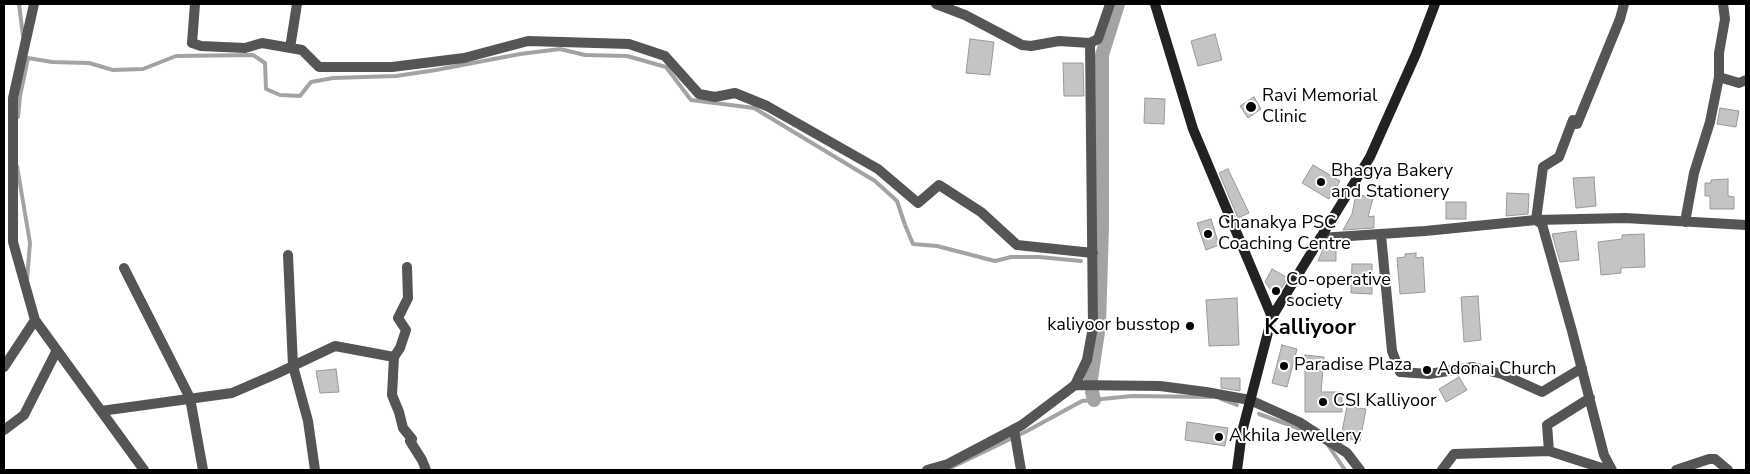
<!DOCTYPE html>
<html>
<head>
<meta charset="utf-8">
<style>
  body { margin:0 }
  #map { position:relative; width:1750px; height:474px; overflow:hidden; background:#fff; font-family:"Nunito Sans",sans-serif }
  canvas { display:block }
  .frame { position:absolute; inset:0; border:5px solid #000; pointer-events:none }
</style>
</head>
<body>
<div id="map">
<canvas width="1750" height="474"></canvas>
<div class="frame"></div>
</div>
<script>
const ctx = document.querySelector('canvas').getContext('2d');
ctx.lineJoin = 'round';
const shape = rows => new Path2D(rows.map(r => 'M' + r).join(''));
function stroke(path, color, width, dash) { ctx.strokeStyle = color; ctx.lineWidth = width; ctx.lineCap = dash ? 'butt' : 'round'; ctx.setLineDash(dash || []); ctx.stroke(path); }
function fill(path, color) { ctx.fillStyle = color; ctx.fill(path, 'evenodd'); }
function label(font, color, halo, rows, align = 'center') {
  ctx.font = font + ' "Nunito Sans",sans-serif'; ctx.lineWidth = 4; ctx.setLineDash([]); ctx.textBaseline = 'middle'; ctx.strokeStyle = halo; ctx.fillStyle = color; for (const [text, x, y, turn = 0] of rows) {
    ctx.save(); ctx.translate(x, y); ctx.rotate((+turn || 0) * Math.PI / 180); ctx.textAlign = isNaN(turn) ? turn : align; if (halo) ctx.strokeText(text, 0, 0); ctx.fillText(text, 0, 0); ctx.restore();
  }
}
stroke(shape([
  [19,4,23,36],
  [28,58,52,62,89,63,113,70,143,69,176,56,253,55,265,63,266,89,280,95,300,96,311,82,333,78,396,76,436,70,520,54,560,49,585,55,627,56,666,67,691,100,754,108,875,181,897,201,905,225,913,244,937,246,995,261,1011,257,1039,257,1081,261],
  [18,117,20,96,28,58],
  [17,166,30,243,27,280],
  [1100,262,1101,261],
  [1221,399,1237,405],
  [1259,414,1306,431],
  [1328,445,1345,470],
  [946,470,1027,431,1082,401,1132,396,1211,397]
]), '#a3a3a3', 4);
stroke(shape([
  [1091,379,1099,325,1102,226,1102,55,1118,4],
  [1092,392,1094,400]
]), '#a3a3a3', 14);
const building = shape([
  [1215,34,1222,60,1198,66,1191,41,1215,34],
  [970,39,994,42,990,75,966,73,970,39],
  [1063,63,1083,63,1084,96,1064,96,1063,63],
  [1254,97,1261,109,1248,118,1240,106,1254,97],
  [1145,98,1165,99,1164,124,1144,123,1145,98],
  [1720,108,1739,111,1736,127,1717,124,1720,108],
  [1313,165,1340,181,1329,199,1302,183,1313,165],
  [1228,169,1249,213,1238,218,1219,173,1228,169],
  [1594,177,1596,206,1576,208,1573,178,1594,177],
  [1728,179,1728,196,1734,197,1734,209,1710,209,1710,196,1705,196,1705,183,1711,183,1711,180,1728,179],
  [1507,193,1529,194,1528,214,1506,216,1507,193],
  [1356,194,1373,198,1368,217,1374,216,1374,228,1343,230,1352,214,1356,194],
  [1446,202,1466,202,1466,219,1446,219,1446,202],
  [1211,219,1219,245,1206,250,1197,223,1211,219],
  [1576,231,1579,260,1560,262,1552,234,1576,231],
  [1644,234,1645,267,1621,268,1621,273,1601,275,1598,242,1622,239,1622,235,1644,234],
  [1324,247,1336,247,1336,261,1318,261,1324,247],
  [1416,253,1416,258,1423,257,1425,292,1400,294,1397,258,1405,257,1405,254,1416,253],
  [1352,264,1372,264,1372,294,1351,293,1352,264],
  [1272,269,1288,278,1276,297,1265,282,1272,269],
  [1478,296,1481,340,1464,342,1461,297,1478,296],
  [1237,298,1239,345,1209,346,1206,300,1237,298],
  [1282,345,1297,349,1287,387,1272,383,1282,345],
  [1305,355,1324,357,1321,392,1342,392,1342,412,1305,412,1305,355],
  [336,369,339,392,320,393,316,371,336,369],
  [1459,377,1467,390,1446,402,1439,389,1459,377],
  [1221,378,1240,378,1240,391,1221,388,1221,378],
  [1347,406,1366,409,1360,441,1341,437,1347,406],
  [1187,422,1228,428,1225,446,1185,440,1187,422]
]);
fill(building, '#c4c4c4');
stroke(building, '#999', 1);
stroke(shape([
  [34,4,13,98,13,242,35,320],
  [195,4,192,43,201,46,245,48,262,43,302,50,319,67,392,67,464,58,528,41,629,44,665,56,699,94,715,97,735,93,767,106,878,169,918,203,939,185,981,212,1017,245,1093,253],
  [936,4,965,15,1022,45,1031,46,1059,41,1090,43,1098,39,1110,4],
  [1624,4,1620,19,1577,124,1573,120,1559,157,1543,167,1536,220,1625,218,1746,225],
  [1723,4,1725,19,1719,53,1719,77,1739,83,1746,80],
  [290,48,297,4],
  [1685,222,1694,173,1710,122,1719,77],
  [1381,235,1392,351,1400,372,1429,374,1473,367,1502,374,1542,392,1582,368],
  [1320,238,1425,231,1536,220,1542,224,1572,331,1604,455,1612,470],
  [288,255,293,366,308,421,315,470],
  [407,267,408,298,398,318,406,330,400,348,394,357,392,395,399,412,403,428,412,439,410,441,422,460,426,470],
  [124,268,190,398,203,470],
  [4,367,35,320,144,470],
  [1075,385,1160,386,1206,392,1250,400,1299,422,1347,453,1360,470],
  [101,411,232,393,276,374,335,346,394,357],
  [1014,429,1021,470],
  [4,430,24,415,57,350],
  [1549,451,1547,425,1590,398],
  [927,470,948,464,1022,425,1075,385,1087,360,1093,327,1090,43],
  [1442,470,1454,454,1549,451,1608,470],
  [1676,470,1709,459,1715,459,1728,470]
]), '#555', 10);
stroke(shape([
  [1155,4,1193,129,1272,317],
  [1237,470,1242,432,1272,317,1370,157,1416,54,1435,4]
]), '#222', 10);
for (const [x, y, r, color] of [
  [1251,107,6,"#000"],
  [1321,182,5,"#000"],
  [1208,234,5,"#000"],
  [1276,291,5,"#000"],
  [1190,326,5,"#000"],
  [1284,366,5,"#000"],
  [1427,370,5,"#000"],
  [1323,402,5,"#000"],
  [1219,437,5,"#000"]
]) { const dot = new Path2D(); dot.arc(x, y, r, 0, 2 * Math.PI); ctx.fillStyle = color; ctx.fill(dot); stroke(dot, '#fff', 2); }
label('18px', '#000', '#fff', [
  ["Ravi Memorial",1262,97],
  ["Clinic",1262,118],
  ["Bhagya Bakery",1331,172],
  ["and Stationery",1331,193],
  ["Chanakya PSC",1218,224],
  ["Coaching Centre",1218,245],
  ["Co-operative",1286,281],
  ["society",1286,302],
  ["kaliyoor busstop",1180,326,"right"],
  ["Paradise Plaza",1294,366],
  ["Adonai Church",1437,370],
  ["CSI Kalliyoor",1333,402],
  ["Akhila Jewellery",1229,437]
], 'left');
label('bold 22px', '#000', '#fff', [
  ["Kalliyoor",1310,329]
]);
</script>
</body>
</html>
